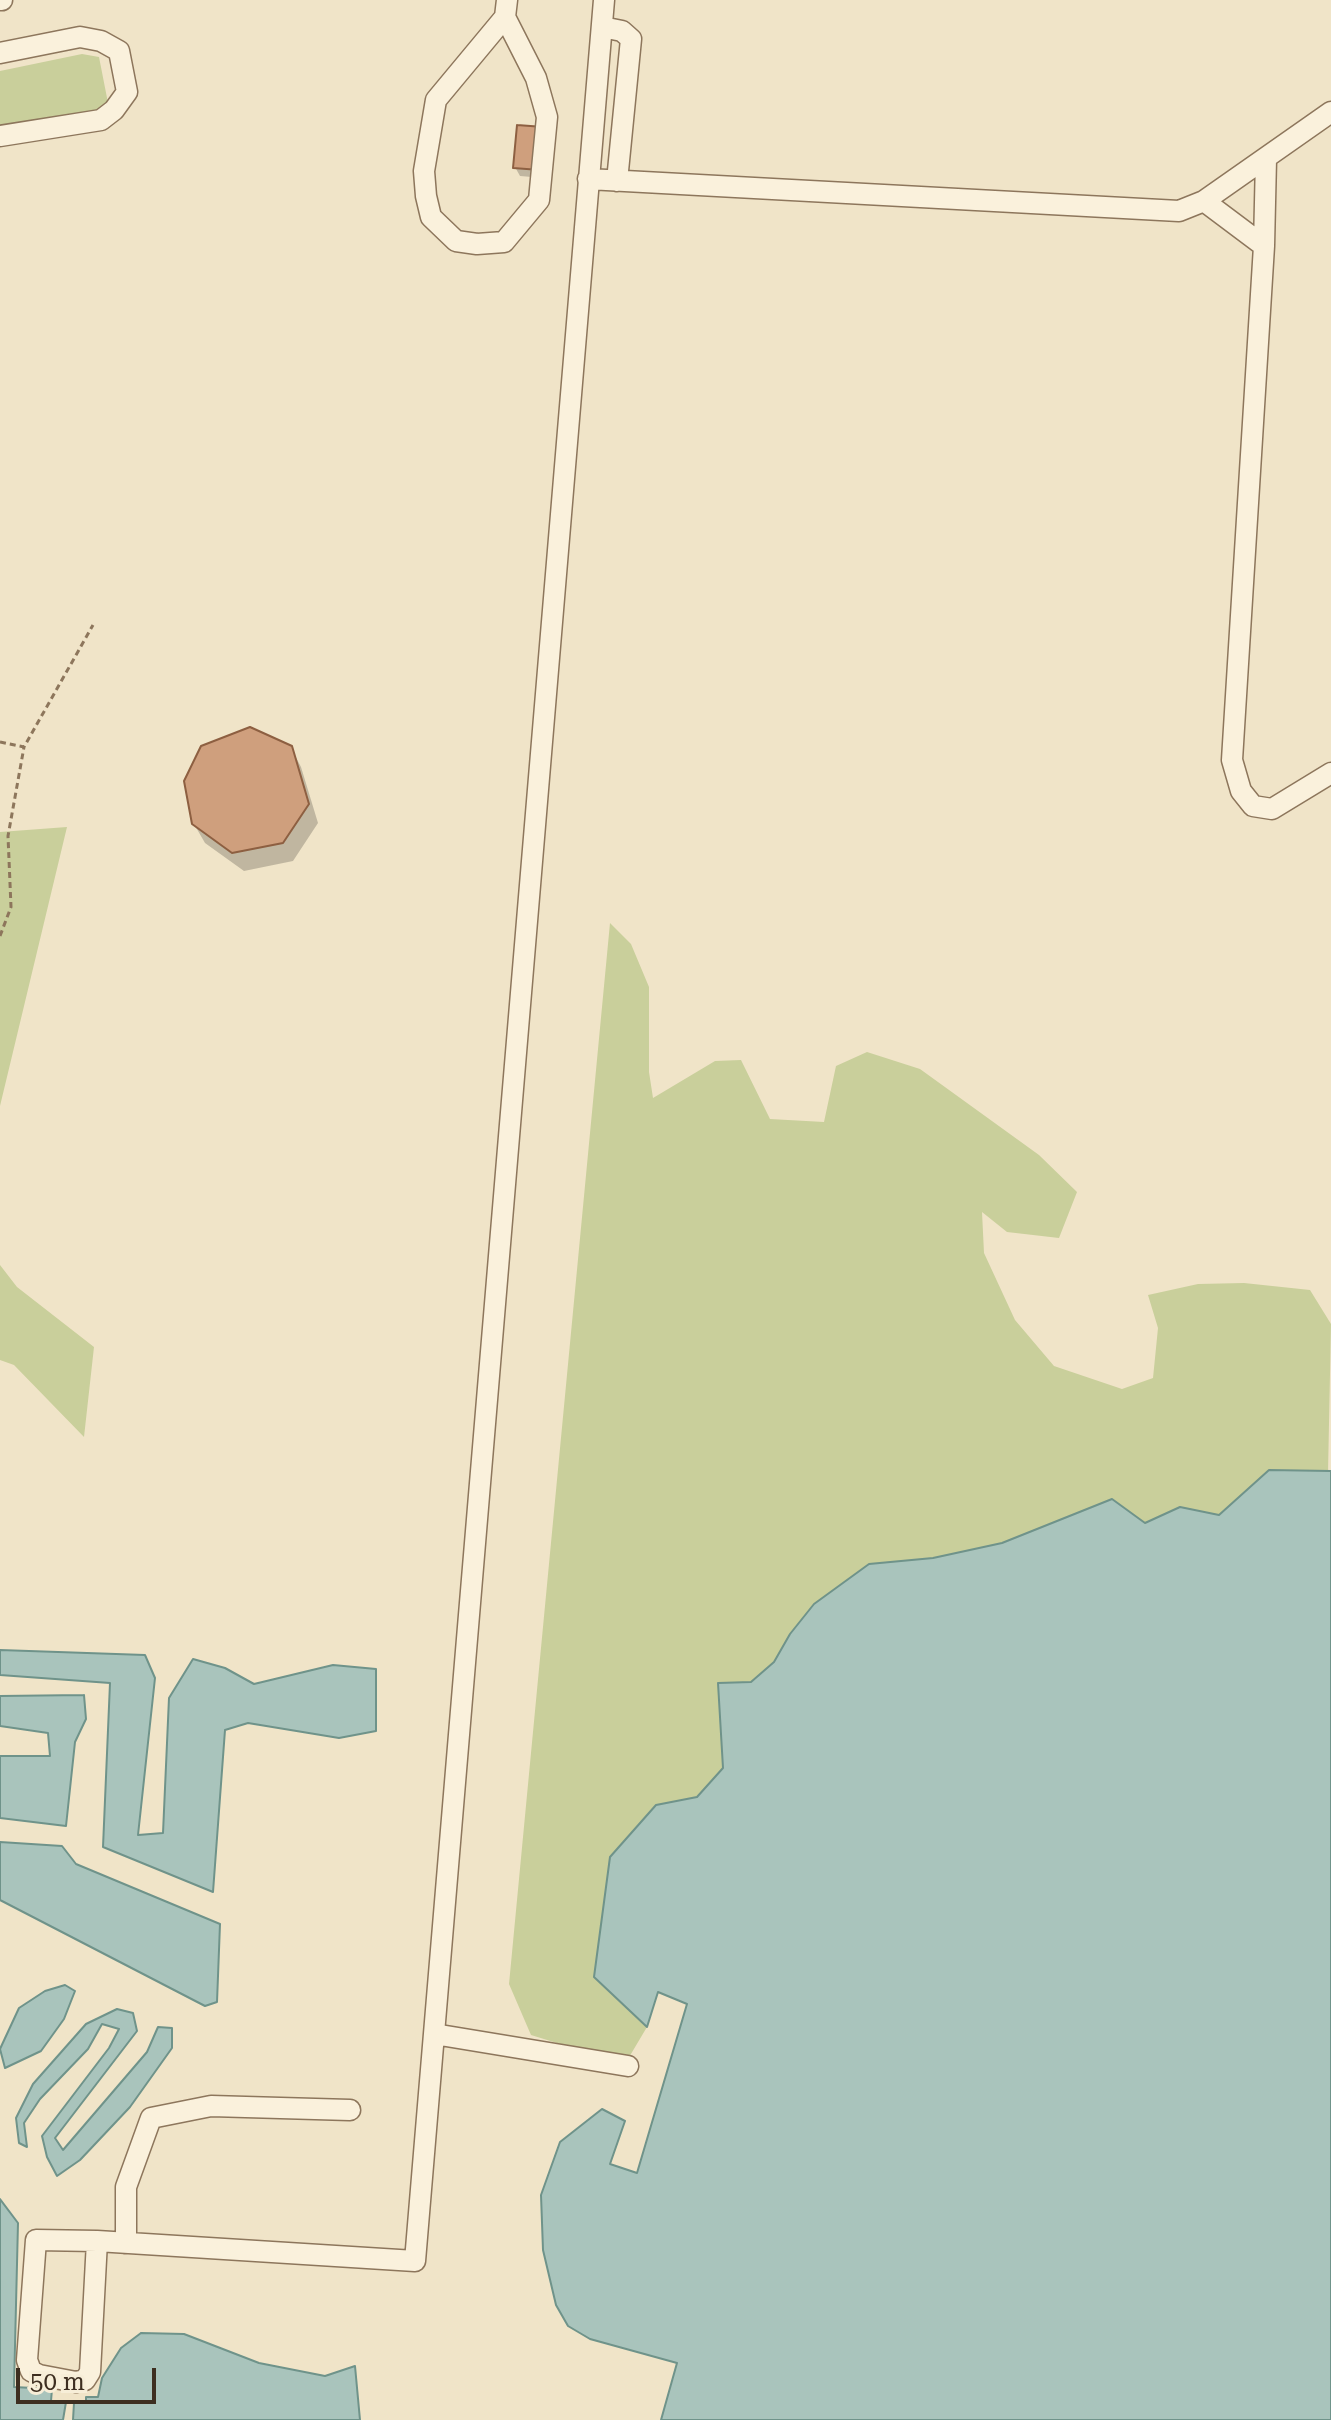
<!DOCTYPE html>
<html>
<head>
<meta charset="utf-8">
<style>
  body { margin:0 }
  #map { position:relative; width:1331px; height:2420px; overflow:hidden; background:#f0e4c8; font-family:"Roboto Serif",serif }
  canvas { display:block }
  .scale { position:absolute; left:16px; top:2368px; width:140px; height:36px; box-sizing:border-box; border:4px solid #3d2e20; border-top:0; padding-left:10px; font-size:24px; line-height:28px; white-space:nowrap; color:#3d2e20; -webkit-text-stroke:6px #f7eed8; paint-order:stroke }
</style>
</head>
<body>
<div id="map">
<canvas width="1331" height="2420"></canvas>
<div class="scale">50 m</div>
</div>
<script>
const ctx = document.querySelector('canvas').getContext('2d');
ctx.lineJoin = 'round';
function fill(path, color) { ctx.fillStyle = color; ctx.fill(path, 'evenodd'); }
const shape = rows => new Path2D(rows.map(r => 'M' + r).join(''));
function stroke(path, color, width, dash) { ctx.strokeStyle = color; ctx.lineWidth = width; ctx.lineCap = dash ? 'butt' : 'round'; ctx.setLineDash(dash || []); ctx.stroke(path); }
fill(shape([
  [82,54,99,57,108,103,93,114,0,130,0,71],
  [67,827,0,1106,0,832],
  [610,923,631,944,649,987,649,1072,653,1098,715,1061,741,1060,770,1119,824,1122,836,1066,867,1052,920,1069,1039,1155,1077,1192,1059,1238,1007,1232,982,1212,984,1253,1015,1320,1054,1366,1122,1389,1153,1378,1158,1328,1148,1295,1198,1284,1244,1283,1310,1290,1331,1324,1328,1473,1269,1470,1219,1515,1180,1507,1145,1523,1112,1500,1002,1543,933,1558,868,1564,790,1634,774,1662,751,1682,718,1683,723,1768,697,1797,656,1805,594,1977,647,2027,625,2064,531,2035,509,1984],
  [0,1265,17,1287,94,1347,84,1437,14,1365,0,1360]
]), '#c9cf9b');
const water = shape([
  [1269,1470,1331,1471,1331,2420,661,2420,677,2363,590,2339,568,2326,556,2305,543,2250,541,2195,560,2142,602,2109,625,2121,610,2164,637,2173,687,2004,658,1992,647,2027,594,1977,610,1857,656,1805,697,1797,723,1768,718,1683,751,1682,774,1662,790,1634,814,1604,869,1564,933,1558,1002,1543,1112,1499,1145,1523,1180,1507,1219,1515,1269,1470],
  [0,1650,145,1655,155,1678,138,1835,163,1833,169,1698,193,1659,225,1668,254,1684,333,1665,376,1669,376,1731,339,1738,248,1723,225,1730,213,1892,103,1847,110,1683,0,1675,0,1650],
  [84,1695,86,1719,75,1742,66,1826,0,1818,0,1756,50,1756,48,1733,0,1726,0,1696,84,1695],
  [0,1842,62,1846,76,1864,220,1924,217,2002,205,2006,0,1900,0,1842],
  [65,1985,75,1991,64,2019,41,2051,5,2068,0,2049,19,2008,45,1991,65,1985],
  [117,2009,133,2013,137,2031,55,2138,63,2150,147,2052,158,2027,172,2028,172,2048,130,2107,80,2160,57,2176,47,2157,42,2136,109,2048,119,2029,102,2024,88,2049,40,2099,24,2123,27,2147,19,2143,16,2118,33,2084,86,2024,117,2009],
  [0,2199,18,2223,14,2387,52,2389,51,2401,66,2402,63,2420,0,2420,0,2199],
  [141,2333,184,2334,259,2363,325,2376,355,2366,360,2420,73,2420,74,2403,86,2403,86,2397,98,2397,102,2378,121,2348,141,2333]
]);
fill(water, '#a9c4bc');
stroke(water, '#6f938a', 2);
fill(shape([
  [518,127,544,178,520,176,515,167],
  [291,748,301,767,318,823,293,861,244,871,205,843,194,824]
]), '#0003');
const building = shape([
  [517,125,544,127,540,170,513,168,517,125],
  [250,727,292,746,309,804,283,843,232,853,192,824,184,781,201,746,250,727]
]);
fill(building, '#cf9f7d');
stroke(building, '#8d5f41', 2);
const minor = shape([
  [0,0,2,0],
  [505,17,436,100,424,171,426,196,431,217,456,241,477,244,504,242,539,200,547,117,536,78,505,17,507,0],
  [602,27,622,31,631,39,617,181],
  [0,53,80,37,101,41,119,51,127,92,114,110,101,120,0,136],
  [1266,159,1264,246,1232,760,1241,791,1253,806,1272,809,1331,773],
  [588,179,1179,211,1204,201,1331,112],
  [1204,201,1264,246],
  [434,2034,628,2066],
  [97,2241,90,2372,85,2380,76,2382,39,2375,31,2371,27,2360,36,2240,97,2241,415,2261,604,0],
  [126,2243,126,2187,151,2118,211,2106,350,2110]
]);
stroke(minor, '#8d765c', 23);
stroke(shape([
  [0,742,24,747,93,625],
  [0,936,11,907,8,836,24,747]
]), '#8d765c', 3, [6, 4]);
stroke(minor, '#faf1dc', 20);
</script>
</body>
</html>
